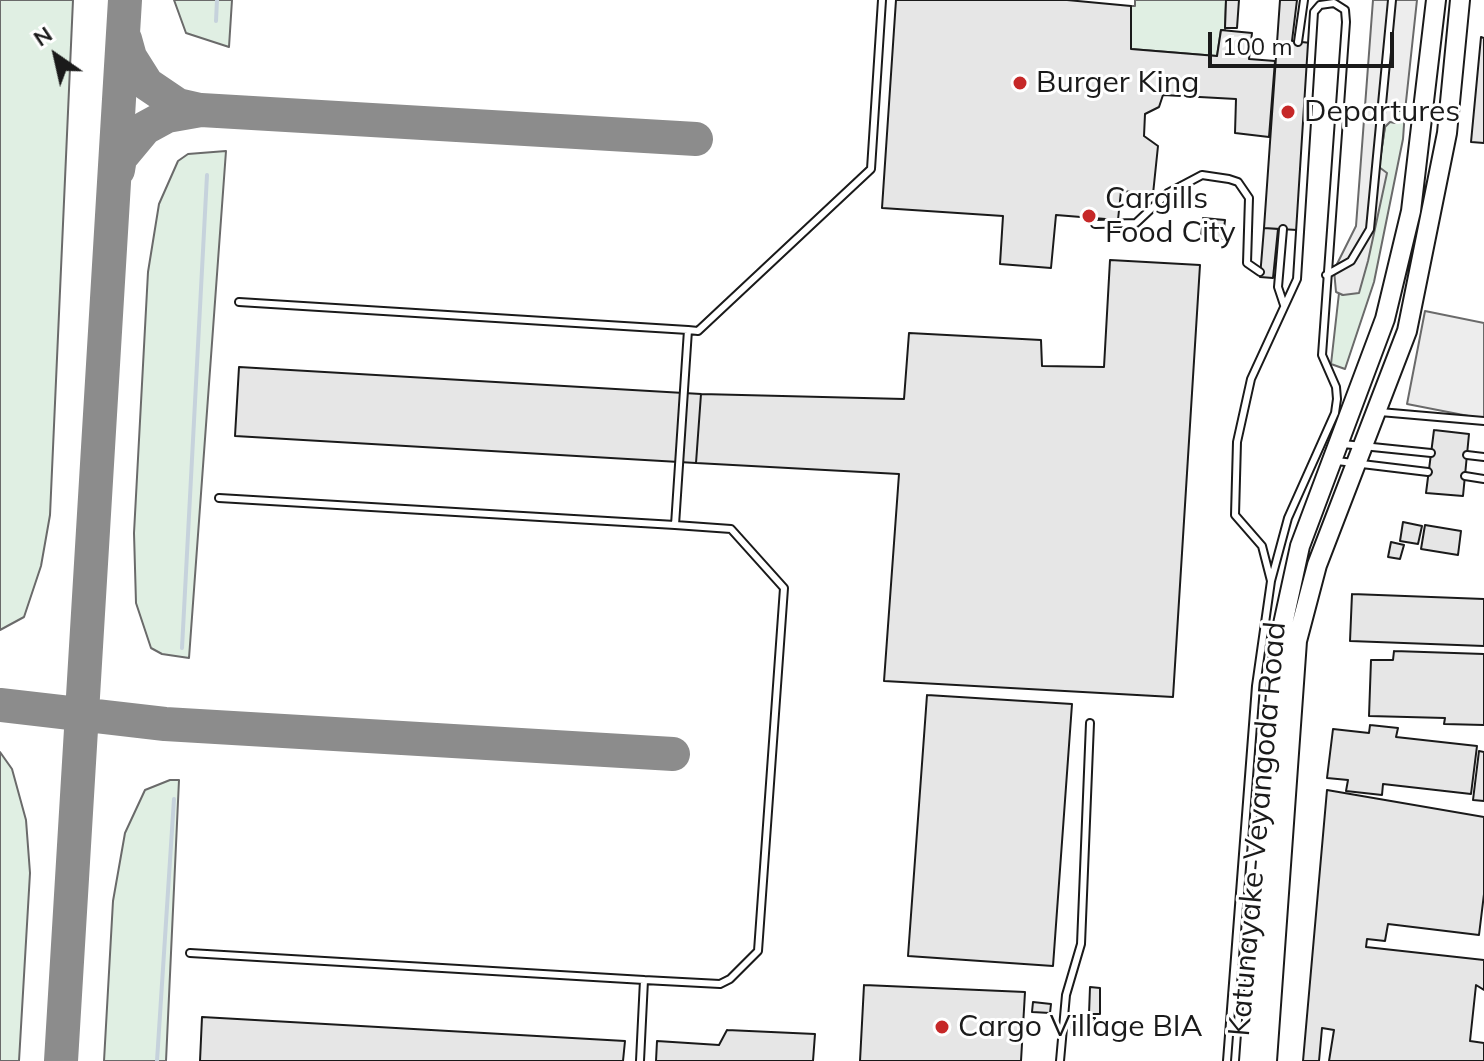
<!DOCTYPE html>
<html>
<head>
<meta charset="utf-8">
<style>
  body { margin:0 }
  #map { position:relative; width:1484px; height:1061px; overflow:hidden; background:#fff; font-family:Mulish,sans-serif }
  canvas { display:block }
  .north { position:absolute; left:16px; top:16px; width:80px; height:80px; -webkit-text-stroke:6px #fff; paint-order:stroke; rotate:326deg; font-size:22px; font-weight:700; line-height:32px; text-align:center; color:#1a1a1a }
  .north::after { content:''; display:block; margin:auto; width:28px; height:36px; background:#1a1a1a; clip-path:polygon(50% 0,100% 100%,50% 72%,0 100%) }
  .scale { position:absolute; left:1208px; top:32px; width:186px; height:36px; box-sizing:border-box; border:4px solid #1a1a1a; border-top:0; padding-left:10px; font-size:24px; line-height:28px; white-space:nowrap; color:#1a1a1a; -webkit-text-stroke:6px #fff; paint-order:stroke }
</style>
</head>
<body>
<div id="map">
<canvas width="1484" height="1061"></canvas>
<div class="north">N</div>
<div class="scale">100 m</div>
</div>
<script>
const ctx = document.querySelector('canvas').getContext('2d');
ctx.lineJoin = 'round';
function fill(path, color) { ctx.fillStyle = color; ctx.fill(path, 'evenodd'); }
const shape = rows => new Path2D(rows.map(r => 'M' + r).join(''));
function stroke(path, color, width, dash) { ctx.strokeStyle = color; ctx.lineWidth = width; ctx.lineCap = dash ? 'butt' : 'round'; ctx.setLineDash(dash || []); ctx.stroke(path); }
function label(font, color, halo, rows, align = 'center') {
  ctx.font = font + ' Mulish,sans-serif'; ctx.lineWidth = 6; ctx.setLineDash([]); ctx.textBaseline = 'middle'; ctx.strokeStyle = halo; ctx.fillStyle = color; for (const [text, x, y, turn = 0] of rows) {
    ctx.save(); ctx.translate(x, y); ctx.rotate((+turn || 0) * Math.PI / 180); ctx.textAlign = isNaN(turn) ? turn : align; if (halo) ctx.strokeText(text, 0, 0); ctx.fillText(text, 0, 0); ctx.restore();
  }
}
const green = shape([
  [0,0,73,0,50,515,41,566,24,617,0,630,0,0],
  [174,0,232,0,229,47,186,33,174,0],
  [1135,0,1226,0,1225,30,1221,30,1217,56,1131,49,1131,6,1135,6,1135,0],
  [1395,111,1405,111,1403,139,1374,282,1345,369,1331,364,1339,293,1343,295,1379,167,1385,126,1395,111],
  [226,151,189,658,162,654,151,648,136,603,134,533,148,272,159,204,178,161,188,154,226,151],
  [0,752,12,769,26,820,30,873,19,1061,0,1061,0,752],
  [170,780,179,780,166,1061,104,1061,113,901,125,833,145,790,170,780]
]);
fill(green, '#e0efe3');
stroke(green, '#6a6a6a', 2);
const parking = shape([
  [1373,0,1417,0,1405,111,1396,111,1395,123,1390,122,1385,127,1379,167,1387,173,1368,261,1359,293,1343,295,1336,292,1334,270,1356,226,1373,0],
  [1425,311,1484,323,1484,419,1407,404,1425,311]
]);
fill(parking, '#ededed');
stroke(parking, '#6a6a6a', 2);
stroke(shape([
  [216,21,217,0],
  [182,648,207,175],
  [157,1061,174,799]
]), '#c6d2dc', 4);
stroke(shape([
  [125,39,130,57,147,84,178,105,200,110],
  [118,170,120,158,145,128,167,116,201,110,696,139],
  [0,705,165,724,673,754],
  [61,1061,125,0]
]), '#8c8c8c', 34);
const building = shape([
  [896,0,1067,0,1131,6,1131,49,1217,56,1221,30,1252,33,1249,59,1275,61,1269,137,1235,133,1236,99,1163,95,1159,107,1145,114,1144,136,1158,146,1153,194,1121,191,1118,220,1056,215,1051,268,1000,264,1003,216,882,208,896,0],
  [1226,0,1239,0,1237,28,1225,28,1226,0],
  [1280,0,1297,0,1292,41,1311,43,1297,230,1264,228,1280,0],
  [1481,37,1484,38,1484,143,1471,142,1481,37],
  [1203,218,1225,220,1223,239,1201,237,1203,218],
  [1264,228,1278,229,1273,278,1260,277,1264,228],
  [1110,260,1200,265,1173,697,884,681,899,474,696,463,701,394,904,399,909,333,1041,340,1042,366,1104,367,1110,260],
  [239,367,701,394,696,463,235,436,239,367],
  [1434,430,1469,434,1463,496,1426,493,1434,430],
  [1403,522,1422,526,1418,544,1400,541,1403,522],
  [1425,525,1461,531,1458,555,1421,549,1425,525],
  [1391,542,1404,545,1400,559,1388,557,1391,542],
  [1352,594,1484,599,1484,646,1350,641,1352,594],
  [1394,651,1484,654,1484,725,1444,724,1445,718,1369,716,1371,660,1393,660,1394,651],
  [927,695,1072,704,1053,966,908,956,927,695],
  [1370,725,1398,728,1396,737,1477,746,1471,794,1383,784,1382,795,1346,791,1348,780,1327,778,1333,729,1369,733,1370,725],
  [1479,751,1484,752,1484,801,1473,800,1479,751],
  [1327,790,1484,817,1484,894,1479,935,1388,924,1385,941,1367,939,1366,947,1484,960,1484,990,1476,985,1470,1041,1484,1043,1484,1061,1329,1061,1334,1030,1322,1028,1319,1061,1303,1061,1327,790],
  [864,985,1025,992,1021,1061,860,1061,864,985],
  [1090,987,1100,988,1100,1014,1089,1014,1090,987],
  [1033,1002,1051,1004,1050,1013,1032,1012,1033,1002],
  [202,1017,625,1041,623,1061,200,1061,202,1017],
  [1072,1018,1095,1018,1094,1029,1071,1028,1072,1018],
  [727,1030,815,1034,813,1061,656,1061,657,1041,719,1045,727,1030]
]);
fill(building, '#e6e6e6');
stroke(building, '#1a1a1a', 2);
const service = shape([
  [1298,42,1304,0],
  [1095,224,1136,223,1168,193,1202,175,1229,179,1238,182,1249,198,1247,263,1260,272],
  [1283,229,1278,287,1284,305],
  [1326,275,1351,261,1370,229,1392,0],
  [239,302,688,330],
  [1380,412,1484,421],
  [1343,444,1431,453],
  [1467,455,1484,457],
  [1337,461,1428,472],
  [1465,476,1484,479],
  [219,498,675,525],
  [190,953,644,980],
  [640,1061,644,980,720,984,730,979,758,951,784,588,731,529,675,525,688,330,698,331,871,169,882,0],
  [1060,1061,1066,995,1081,944,1090,723],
  [1227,1061,1256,686,1271,581,1262,546,1235,515,1237,442,1251,379,1297,279,1314,12,1320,5,1334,3,1345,10,1346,22,1322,355,1336,387,1337,399,1335,413,1288,518,1271,581]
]);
const primary = shape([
  [1249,1061,1280,638,1300,546,1385,319,1411,211,1436,0],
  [1267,1061,1297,641,1317,565,1407,331,1447,133,1460,0]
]);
stroke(service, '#1a1a1a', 10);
stroke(primary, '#1a1a1a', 22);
stroke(service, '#fff', 6);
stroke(primary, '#fff', 18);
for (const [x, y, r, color] of [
  [1020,83,8,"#c62828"],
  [1288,112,8,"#c62828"],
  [1089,216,8,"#c62828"],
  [942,1027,8,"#c62828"]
]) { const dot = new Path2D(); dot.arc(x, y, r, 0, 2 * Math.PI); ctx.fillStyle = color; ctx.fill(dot); stroke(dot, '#fff', 3); }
label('30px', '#1a1a1a', '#fff', [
  ["Burger King",1036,83],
  ["Departures",1304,112],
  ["Cargills",1105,199],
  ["Food City",1105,233],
  ["Cargo Village BIA",958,1027]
], 'left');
label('30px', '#1a1a1a', '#fff', [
  ["Katunayake-Veyangoda Road",1258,829,-85]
]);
</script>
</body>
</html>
